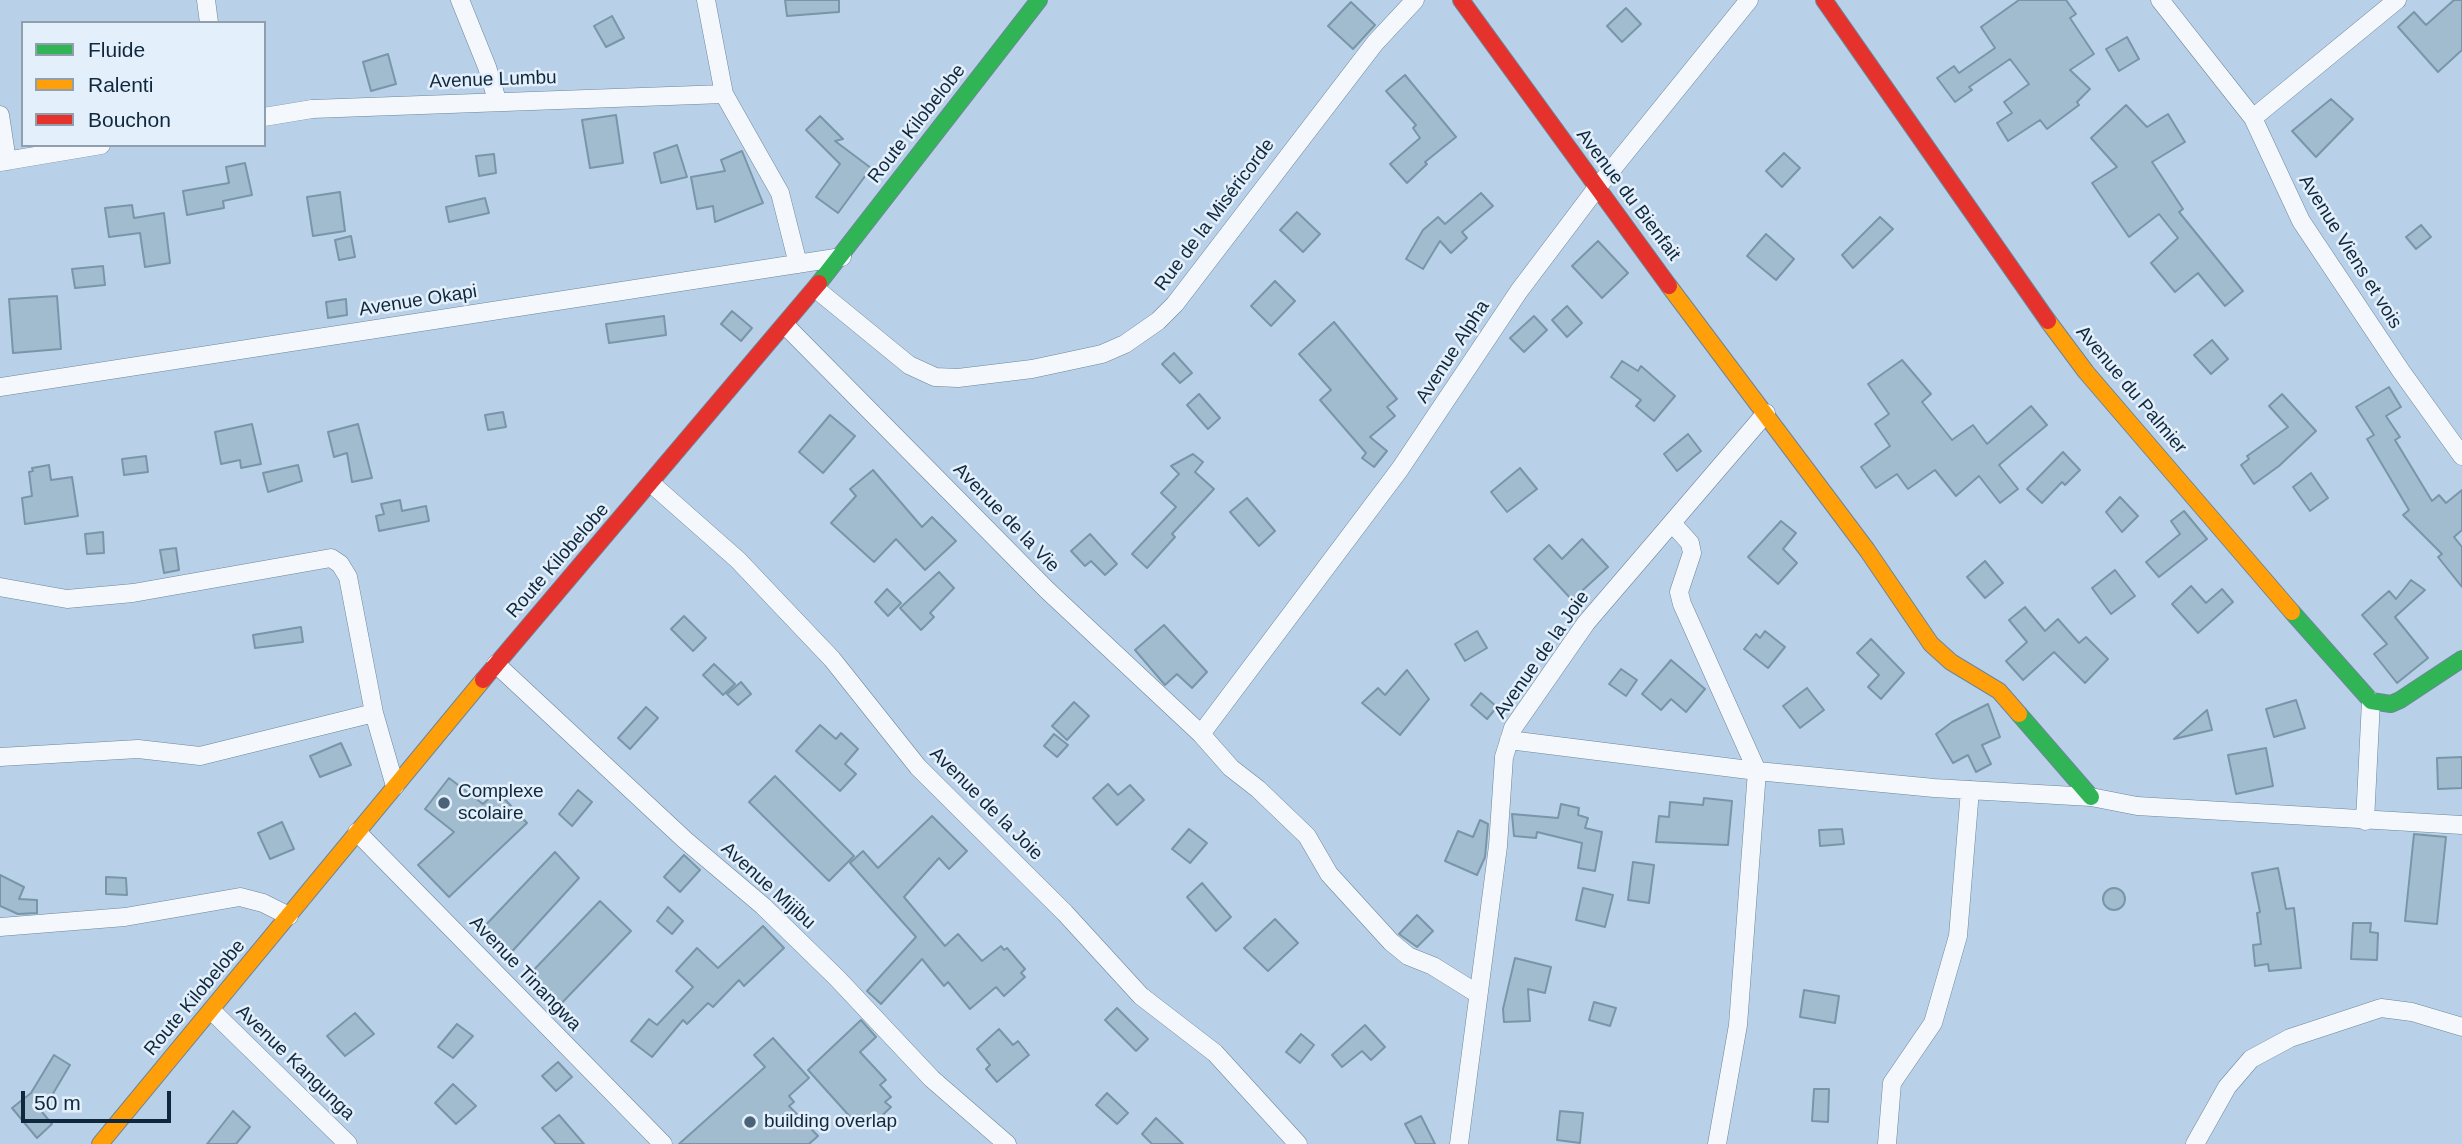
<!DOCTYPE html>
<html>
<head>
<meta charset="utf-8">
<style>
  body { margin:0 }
  #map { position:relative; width:2462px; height:1144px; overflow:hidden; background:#b8d1e9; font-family:Helvetica,sans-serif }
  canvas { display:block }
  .legend { position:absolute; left:21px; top:21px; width:245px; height:126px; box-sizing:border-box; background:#e3effa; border:2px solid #8f9fae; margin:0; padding:9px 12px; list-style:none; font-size:21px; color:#10283d }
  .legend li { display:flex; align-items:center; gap:14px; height:35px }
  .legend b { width:35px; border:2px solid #8f9fae }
  .scale { position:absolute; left:21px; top:1091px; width:150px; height:32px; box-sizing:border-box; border:4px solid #10283d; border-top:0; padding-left:9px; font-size:21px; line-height:24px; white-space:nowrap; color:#10283d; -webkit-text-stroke:5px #e3effa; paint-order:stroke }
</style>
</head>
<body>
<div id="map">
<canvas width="2462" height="1144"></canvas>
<ul class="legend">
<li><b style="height:9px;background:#30b455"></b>Fluide</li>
<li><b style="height:9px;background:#ff9f0a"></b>Ralenti</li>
<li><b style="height:9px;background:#e5322d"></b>Bouchon</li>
</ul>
<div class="scale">50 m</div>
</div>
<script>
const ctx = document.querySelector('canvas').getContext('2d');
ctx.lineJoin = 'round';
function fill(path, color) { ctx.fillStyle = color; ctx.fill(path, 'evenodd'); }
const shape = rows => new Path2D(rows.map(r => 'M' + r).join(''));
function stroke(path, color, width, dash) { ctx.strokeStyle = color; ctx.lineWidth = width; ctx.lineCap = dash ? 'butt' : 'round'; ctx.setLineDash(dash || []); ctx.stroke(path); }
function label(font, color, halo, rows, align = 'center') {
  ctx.font = font + ' Helvetica,sans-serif'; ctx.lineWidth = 5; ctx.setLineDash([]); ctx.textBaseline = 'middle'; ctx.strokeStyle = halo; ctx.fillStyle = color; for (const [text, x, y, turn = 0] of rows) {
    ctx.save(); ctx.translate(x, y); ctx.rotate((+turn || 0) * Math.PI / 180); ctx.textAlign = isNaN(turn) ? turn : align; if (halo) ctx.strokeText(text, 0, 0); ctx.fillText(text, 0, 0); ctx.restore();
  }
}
const building = shape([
  [785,0,839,0,839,12,787,16,785,0],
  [2019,0,2066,0,2076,14,2070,18,2094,54,2070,70,2090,89,2077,102,2079,105,2047,129,2040,120,2008,141,1997,123,2012,113,2004,102,2029,84,2010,59,1969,87,1972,90,1955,102,1937,78,1954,66,1959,73,1995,48,1981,27,2019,0],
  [2454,0,2462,0,2462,50,2438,72,2398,27,2414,12,2426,25,2454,0],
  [1351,2,1375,25,1353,49,1328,26,1351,2],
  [1626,8,1641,24,1622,42,1607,26,1626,8],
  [612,16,624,38,606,47,594,26,612,16],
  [2127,37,2139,59,2119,71,2106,49,2127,37],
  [388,54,396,84,371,91,363,62,388,54],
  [1405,75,1456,137,1425,162,1427,164,1407,183,1390,164,1420,138,1413,128,1416,125,1386,91,1405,75],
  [2331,99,2353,119,2316,157,2292,131,2331,99],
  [2126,105,2147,127,2168,114,2185,142,2152,162,2183,209,2179,212,2243,291,2225,306,2198,273,2175,292,2151,263,2178,238,2159,214,2129,237,2092,183,2117,167,2091,138,2126,105],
  [616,115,623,163,590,168,582,120,616,115],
  [820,116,843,139,835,141,871,168,838,213,816,197,840,164,806,130,820,116],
  [677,145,687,177,661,183,654,153,677,145],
  [742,151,763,203,715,222,713,206,697,209,691,177,725,171,721,160,742,151],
  [1784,153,1800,168,1782,187,1766,171,1784,153],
  [494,154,496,173,479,176,476,156,494,154],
  [245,163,252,195,223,201,224,208,187,215,183,191,229,183,226,167,245,163],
  [340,192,345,231,313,236,307,197,340,192],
  [1481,193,1493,206,1462,232,1467,238,1451,253,1440,241,1423,269,1406,259,1423,230,1438,217,1445,224,1481,193],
  [485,198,489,213,449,222,446,207,485,198],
  [132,205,134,218,164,213,170,263,145,267,140,233,109,237,105,208,132,205],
  [1297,212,1320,234,1303,252,1280,230,1297,212],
  [1880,217,1893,229,1853,268,1842,255,1880,217],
  [2421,225,2431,237,2416,249,2406,237,2421,225],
  [1766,234,1794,259,1776,280,1747,256,1766,234],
  [351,236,355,257,339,260,335,240,351,236],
  [1598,241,1628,273,1602,298,1572,266,1598,241],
  [103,266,105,285,75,288,72,269,103,266],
  [1275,281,1295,301,1271,326,1251,306,1275,281],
  [57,296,61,349,13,353,9,299,57,296],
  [346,299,347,315,328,318,326,302,346,299],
  [1567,306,1582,323,1567,337,1552,320,1567,306],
  [732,311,752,328,741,341,721,324,732,311],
  [664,316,666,335,609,343,606,324,664,316],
  [1534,316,1547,330,1524,352,1510,338,1534,316],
  [1334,322,1397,399,1387,407,1395,416,1370,437,1387,451,1374,467,1362,458,1366,453,1320,400,1331,390,1299,354,1334,322],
  [2212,340,2228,359,2211,374,2194,355,2212,340],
  [1174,353,1192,373,1180,383,1162,364,1174,353],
  [1902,360,1931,394,1922,402,1952,440,1973,425,1987,444,2031,406,2047,425,1999,465,2018,489,2000,503,1979,476,1956,496,1935,470,1908,489,1897,474,1876,488,1861,467,1890,446,1875,424,1889,414,1868,384,1902,360],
  [1622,361,1638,371,1641,366,1675,396,1654,421,1636,406,1641,400,1611,377,1622,361],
  [2389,387,2401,407,2386,416,2400,437,2395,440,2432,501,2439,495,2446,503,2462,490,2462,530,2454,537,2462,547,2462,587,2438,557,2442,554,2403,515,2409,510,2367,439,2374,435,2356,407,2389,387],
  [1199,394,1220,418,1208,429,1187,405,1199,394],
  [2282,394,2316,431,2279,466,2254,484,2241,465,2249,459,2247,456,2288,427,2269,406,2282,394],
  [503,412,506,427,488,430,485,415,503,412],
  [830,415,855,436,823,473,799,452,830,415],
  [252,424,261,464,241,468,240,460,221,464,215,432,252,424],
  [358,424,372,478,352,482,347,453,334,457,328,432,358,424],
  [1688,434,1701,451,1677,471,1664,454,1688,434],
  [2063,452,2080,470,2065,485,2062,482,2042,503,2027,489,2063,452],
  [1193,454,1203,462,1195,472,1214,489,1172,534,1175,537,1147,568,1132,554,1176,507,1161,493,1179,474,1171,466,1193,454],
  [146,456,148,472,124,475,122,459,146,456],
  [49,465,51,480,72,477,78,516,25,524,22,498,32,496,29,472,33,471,32,468,49,465],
  [298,465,302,481,268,492,263,473,298,465],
  [1520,468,1537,489,1507,512,1491,492,1520,468],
  [873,470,922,527,932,517,956,541,925,570,896,539,874,562,831,523,856,496,850,489,873,470],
  [2311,473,2328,498,2310,511,2293,487,2311,473],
  [2120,497,2138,516,2122,532,2106,512,2120,497],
  [1247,498,1275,531,1259,546,1230,512,1247,498],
  [400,500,402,511,426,506,429,521,379,531,376,516,384,514,381,504,400,500],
  [2184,511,2207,539,2159,577,2146,562,2180,534,2171,521,2184,511],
  [1781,521,1796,533,1783,549,1797,563,1778,584,1748,557,1781,521],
  [103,532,104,553,87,554,85,534,103,532],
  [1090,534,1117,564,1105,575,1091,561,1085,566,1071,551,1090,534],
  [1582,539,1608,567,1572,600,1534,559,1549,545,1562,559,1582,539],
  [176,548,179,570,164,573,160,550,176,548],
  [1985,561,2003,583,1985,598,1967,577,1985,561],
  [2115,570,2135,596,2111,614,2092,588,2115,570],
  [939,572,954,588,930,613,934,617,921,630,900,608,939,572],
  [2411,580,2425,590,2395,617,2428,658,2397,683,2374,654,2387,644,2362,615,2389,591,2396,599,2411,580],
  [2191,586,2206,603,2222,589,2233,602,2198,633,2172,604,2191,586],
  [887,589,901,603,888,616,875,602,887,589],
  [2025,607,2045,631,2058,619,2079,643,2086,637,2108,659,2085,683,2054,652,2023,680,2006,661,2027,642,2009,620,2025,607],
  [684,616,706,638,693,651,671,629,684,616],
  [1164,625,1207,672,1192,688,1177,674,1165,685,1135,650,1164,625],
  [301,627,303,642,255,648,253,635,301,627],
  [1477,631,1487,648,1465,661,1455,644,1477,631],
  [1765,631,1785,647,1768,668,1744,649,1756,634,1760,638,1765,631],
  [1871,639,1904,673,1881,699,1868,687,1879,675,1857,653,1871,639],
  [1671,660,1705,689,1686,712,1671,699,1661,710,1642,694,1671,660],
  [714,664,735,684,723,695,703,675,714,664],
  [1621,669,1637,680,1626,696,1609,684,1621,669],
  [1407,670,1429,699,1400,735,1362,703,1378,688,1385,695,1407,670],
  [741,682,751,694,738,705,727,694,741,682],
  [1807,688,1824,710,1800,728,1783,706,1807,688],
  [1481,693,1497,707,1487,719,1471,705,1481,693],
  [2296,700,2305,728,2274,737,2266,709,2296,700],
  [1074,702,1089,716,1067,740,1052,726,1074,702],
  [1988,704,2000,737,1982,745,1991,764,1976,772,1968,755,1953,763,1936,734,1952,722,1988,704],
  [646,707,658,718,630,749,618,738,646,707],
  [2207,710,2212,730,2174,739,2207,710],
  [820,725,836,739,841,733,858,749,845,764,856,774,840,791,796,751,820,725],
  [1054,734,1068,745,1057,757,1044,746,1054,734],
  [341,743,351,765,320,777,310,756,341,743],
  [2266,748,2273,786,2236,794,2228,755,2266,748],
  [2462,757,2462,788,2438,789,2437,758,2462,757],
  [775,776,854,856,829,881,749,802,775,776],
  [449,778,483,804,497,791,527,823,449,897,418,865,454,832,425,809,449,778],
  [1108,784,1118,795,1130,785,1144,800,1117,825,1093,798,1108,784],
  [578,790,592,802,572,826,559,814,578,790],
  [1704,798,1732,801,1728,845,1656,842,1659,816,1669,817,1670,802,1703,805,1704,798],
  [1561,804,1579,808,1578,815,1588,818,1585,828,1602,832,1595,871,1578,868,1582,843,1537,832,1536,838,1514,836,1512,814,1558,818,1561,804],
  [932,816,967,851,949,869,939,858,904,897,945,946,958,934,982,961,1001,946,1004,950,1007,948,1025,969,1021,973,1025,977,1004,996,996,987,970,1009,948,982,944,986,922,959,881,1004,867,991,916,937,850,863,863,851,878,868,932,816],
  [1480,820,1488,824,1485,857,1477,875,1445,861,1458,831,1473,837,1480,820],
  [282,822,294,849,270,859,258,833,282,822],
  [1189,829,1207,843,1190,863,1172,849,1189,829],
  [1842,829,1844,844,1820,846,1819,830,1842,829],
  [2414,834,2446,837,2437,924,2405,921,2414,834],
  [555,852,579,878,507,957,480,931,555,852],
  [684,855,700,870,680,892,664,877,684,855],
  [1633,862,1654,865,1649,903,1628,900,1633,862],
  [2278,868,2286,909,2294,908,2301,968,2269,971,2268,964,2255,966,2253,945,2261,944,2257,913,2260,912,2252,873,2278,868],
  [0,875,24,887,19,899,37,900,37,913,18,914,0,906,0,875],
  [106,877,126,878,127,895,106,894,106,877],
  [1202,883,1231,917,1216,931,1187,897,1202,883],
  '2103 899a11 11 0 1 1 22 0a11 11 0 1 1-22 0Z',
  [1583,888,1613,895,1605,927,1576,920,1583,888],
  [600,901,631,931,556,1009,526,978,600,901],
  [668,907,683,921,672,934,657,921,668,907],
  [1417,915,1433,931,1417,947,1399,934,1417,915],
  [1275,919,1298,943,1268,971,1244,948,1275,919],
  [2353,923,2371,923,2370,932,2378,933,2377,960,2351,959,2353,923],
  [763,926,784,948,744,986,739,980,713,1007,708,1003,687,1024,683,1020,652,1057,631,1041,649,1019,657,1025,693,987,676,971,697,948,718,968,763,926],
  [1515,958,1551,967,1545,993,1528,989,1530,1021,1504,1022,1503,1009,1515,958],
  [1804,990,1839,996,1835,1023,1800,1017,1804,990],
  [1594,1002,1616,1008,1610,1026,1589,1020,1594,1002],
  [1117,1008,1148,1039,1136,1051,1105,1020,1117,1008],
  [355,1013,374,1034,345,1056,327,1036,355,1013],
  [861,1020,876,1037,860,1052,886,1080,880,1085,891,1097,885,1102,891,1107,870,1127,859,1115,853,1120,808,1070,861,1020],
  [457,1024,473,1036,453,1058,438,1047,457,1024],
  [1365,1025,1385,1047,1371,1060,1362,1051,1342,1067,1332,1055,1365,1025],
  [999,1029,1013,1045,1018,1041,1029,1055,997,1082,986,1069,990,1065,977,1049,999,1029],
  [1301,1034,1314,1045,1300,1063,1286,1052,1301,1034],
  [773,1038,809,1078,789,1096,794,1102,789,1106,818,1136,809,1144,679,1144,765,1067,754,1055,773,1038],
  [54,1055,70,1065,42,1112,52,1124,37,1138,12,1108,31,1093,54,1055],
  [558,1062,572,1077,556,1091,542,1076,558,1062],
  [453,1084,476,1106,456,1124,435,1103,453,1084],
  [1814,1089,1829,1089,1828,1122,1812,1121,1814,1089],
  [1107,1093,1128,1113,1117,1124,1096,1105,1107,1093],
  [233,1111,250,1127,236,1144,207,1144,233,1111],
  [1560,1111,1583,1113,1580,1143,1557,1140,1560,1111],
  [559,1115,584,1144,556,1144,542,1128,559,1115],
  [1421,1116,1435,1144,1416,1144,1405,1124,1421,1116],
  [1156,1118,1183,1144,1152,1144,1142,1134,1156,1118]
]);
fill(building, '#a0bcce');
stroke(building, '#7896a8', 2);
const street = shape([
  [206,0,209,23],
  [460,0,487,67,497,100],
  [706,0,724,94,780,193,798,264],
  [2160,0,2253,118,2301,221,2401,371,2462,456],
  [0,115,7,161],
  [264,117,312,109,724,94],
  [2253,118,2397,0],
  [0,162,101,145],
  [816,289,909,365,935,377,958,378,1032,369,1102,354,1125,344,1158,321,1175,304,1375,43,1415,0],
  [786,326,1047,590,1201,734,1231,768,1258,789,1307,836,1329,874,1391,942,1408,956,1433,966,1478,994],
  [0,387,842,257],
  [653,485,738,560,774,598,832,659,918,767,1065,913,1141,996,1215,1053,1298,1144],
  [1672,523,1690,543,1692,553,1679,592,1682,604,1757,771,1738,1025,1717,1144],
  [0,587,67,599,133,593,331,558,340,564,348,577,374,713],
  [496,664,685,840,763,906,837,978,932,1079,1007,1144],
  [1201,734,1400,469,1519,291,1596,189,1749,0],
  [1509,740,1757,771,1934,788,2091,797,2137,806,2462,825],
  [0,757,138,749,200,756,374,713,395,786],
  [2365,821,2371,701],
  [357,832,663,1144],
  [0,927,125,917,240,897,263,903,289,916],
  [212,1011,348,1144],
  [1459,1144,1498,846,1504,757,1513,728,1586,623,1766,413],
  [1887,1144,1892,1083,1933,1023,1958,936,1970,790],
  [2195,1144,2227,1087,2251,1059,2290,1038,2381,1008,2412,1012,2462,1027]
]);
const fast = shape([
  [819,283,1039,0],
  [2292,612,2371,701,2391,704,2400,700,2462,659],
  [2019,714,2091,797]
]);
const slow = shape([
  [1669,286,1867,550,1931,644,1951,662,1999,691,2019,714],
  [2048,321,2086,372,2292,612],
  [100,1144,483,680]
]);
const jam = shape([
  [1461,0,1669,286],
  [1824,0,2048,321],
  [483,680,819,283]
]);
stroke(street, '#6d8599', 19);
stroke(fast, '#6d8599', 18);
stroke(slow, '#6d8599', 18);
stroke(jam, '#6d8599', 18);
stroke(street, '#f4f8fc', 18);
stroke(fast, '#30b455', 16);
stroke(slow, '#ff9f0a', 16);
stroke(jam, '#e5322d', 16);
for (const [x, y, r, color] of [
  [444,803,7,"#4b6379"],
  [750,1122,7,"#4b6379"]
]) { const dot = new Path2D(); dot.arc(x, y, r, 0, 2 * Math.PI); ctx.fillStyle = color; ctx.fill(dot); stroke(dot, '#e3effa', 2.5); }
label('19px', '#10283d', '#e3effa', [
  ["Avenue Lumbu",493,80,-2],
  ["Route Kilobelobe",917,124,-52],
  ["Avenue du Bienfait",1628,195,53],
  ["Rue de la Miséricorde",1215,215,-53],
  ["Avenue Viens et vois",2350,252,58],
  ["Avenue Okapi",418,301,-9],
  ["Avenue Alpha",1453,352,-57],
  ["Avenue du Palmier",2131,390,50],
  ["Avenue de la Vie",1006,518,46],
  ["Route Kilobelobe",558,561,-49],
  ["Avenue de la Joie",1542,655,-55],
  ["Avenue de la Joie",986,804,45],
  ["Avenue Mijibu",768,886,42],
  ["Avenue Tinangwa",525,974,46],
  ["Route Kilobelobe",195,998,-50],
  ["Avenue Kangunga",295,1063,44]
]);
label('19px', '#10283d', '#e3effa', [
  ["Complexe",458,792],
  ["scolaire",458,814],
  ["building overlap",764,1122]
], 'left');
</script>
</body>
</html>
